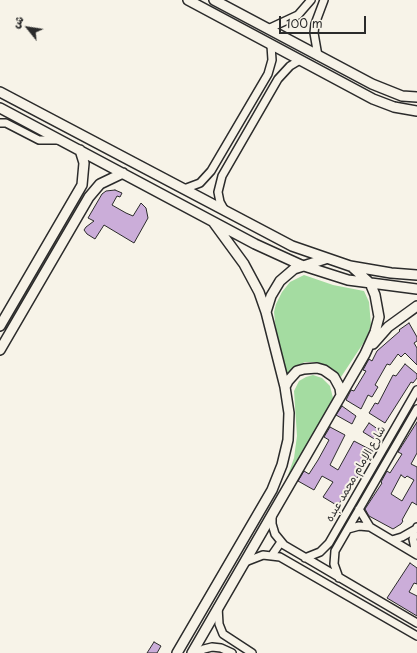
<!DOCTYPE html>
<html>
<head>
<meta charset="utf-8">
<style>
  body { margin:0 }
  #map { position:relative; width:417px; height:653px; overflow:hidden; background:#f7f3e8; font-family:"Playpen Sans","Playpen Sans Arabic",sans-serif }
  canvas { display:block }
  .north { position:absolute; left:8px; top:8px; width:40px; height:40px; -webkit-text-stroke:3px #f7f3e8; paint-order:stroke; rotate:300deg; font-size:11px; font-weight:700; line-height:16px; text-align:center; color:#2b2b2b }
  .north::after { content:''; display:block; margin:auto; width:14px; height:18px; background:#2b2b2b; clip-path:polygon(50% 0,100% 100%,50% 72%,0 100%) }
  .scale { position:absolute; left:279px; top:16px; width:87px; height:18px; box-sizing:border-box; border:2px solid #2b2b2b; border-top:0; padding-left:5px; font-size:12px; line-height:14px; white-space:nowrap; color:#2b2b2b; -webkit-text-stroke:3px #f7f3e8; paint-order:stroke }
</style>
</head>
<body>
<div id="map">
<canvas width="417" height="653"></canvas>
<div class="north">ش</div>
<div class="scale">100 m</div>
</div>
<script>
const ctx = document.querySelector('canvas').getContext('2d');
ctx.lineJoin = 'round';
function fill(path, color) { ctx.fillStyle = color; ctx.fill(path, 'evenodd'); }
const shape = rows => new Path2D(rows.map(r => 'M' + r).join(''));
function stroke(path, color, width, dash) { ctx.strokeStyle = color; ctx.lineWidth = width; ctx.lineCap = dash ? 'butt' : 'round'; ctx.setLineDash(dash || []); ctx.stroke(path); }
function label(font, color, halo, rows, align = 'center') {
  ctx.font = font + ' "Playpen Sans","Playpen Sans Arabic",sans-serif'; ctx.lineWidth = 4; ctx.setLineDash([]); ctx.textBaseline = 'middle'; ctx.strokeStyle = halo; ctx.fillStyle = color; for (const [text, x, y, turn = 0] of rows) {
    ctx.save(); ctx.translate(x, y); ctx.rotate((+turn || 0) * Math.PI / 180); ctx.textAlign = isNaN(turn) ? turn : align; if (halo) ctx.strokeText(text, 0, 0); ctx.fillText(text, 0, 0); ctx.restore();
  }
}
fill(shape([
  [304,275,333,285,364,291,369,302,371,325,366,339,341,377,333,369,316,362,305,362,296,366,287,375,277,341,274,312,276,304,282,292,290,282],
  [313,375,322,378,330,386,333,398,287,482,286,481,294,458,297,436,294,391,299,381,306,377]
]), '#a4dca1');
const building = shape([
  [115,190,122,193,120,197,117,196,112,205,126,213,133,216,141,203,146,208,148,218,134,243,104,225,95,239,87,234,84,230,86,227,94,221,88,218,102,194,106,191,115,190],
  [409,323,417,337,417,341,414,343,417,348,417,365,405,353,401,357,398,354,390,365,387,364,375,385,378,387,372,397,368,395,361,409,346,400,351,390,354,391,366,371,363,370,369,359,372,361,377,351,400,331,399,330,409,323],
  [405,364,417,374,417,378,413,383,411,382,385,423,369,413,375,403,378,404,393,375,396,376,405,364],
  [342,406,356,416,352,424,336,415,342,406],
  [417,422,417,453,411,464,417,467,417,505,412,502,402,520,403,521,401,524,393,529,369,516,365,509,382,483,381,482,387,471,390,473,402,454,398,452,417,422],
  [401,475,405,478,407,476,414,480,402,501,391,494,401,475],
  [369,423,382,432,376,440,363,432,369,423],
  [330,427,345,435,330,465,338,470,354,441,373,451,357,478,354,476,338,506,323,497,333,482,322,476,314,490,298,481,304,471,309,474,318,460,329,440,324,437,330,427],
  [410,563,417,568,417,584,414,583,409,592,417,596,417,616,387,598,410,563],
  [154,642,161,646,157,653,147,653,154,642]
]);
fill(building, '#cbadd9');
stroke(building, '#2b2b2b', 1);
const street = shape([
  [268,29,298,15,311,0],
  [318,56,314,33,315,24,324,0],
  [0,123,6,123,39,140,60,140],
  [184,189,200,183,211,171,268,74,272,60,271,45],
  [225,211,220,202,218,192,222,176,278,79,290,66,300,60],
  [359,509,370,527],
  [272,515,272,524,275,534,284,545,417,623],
  [348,529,359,526,370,527,417,555],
  [392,540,402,537,416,529],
  [416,554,413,539,417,527],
  [272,555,281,542],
  [305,558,320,552,329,543,417,390],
  [245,562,263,555,280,557,417,636],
  [339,578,334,564,335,551,417,409],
  [218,607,219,624,223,634,252,653],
  [196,653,204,649,212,647,221,648,232,653]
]);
const secondary = shape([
  [188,0,373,99,394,107,417,111],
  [214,0,372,84,402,96,417,97],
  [0,92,292,246,350,266,391,273,417,275],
  [0,108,255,244,301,265,348,280,417,289],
  [214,223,244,264,259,292,266,312],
  [0,326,82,185,84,163,80,150],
  [373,344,388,327,417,306],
  [0,350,89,197,100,184,123,173],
  [285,387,288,381,297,371,304,369,317,368,324,370,334,377,340,388,341,395],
  [177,653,272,490,282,465,288,440,289,413,285,387,266,312,271,296,280,281,294,269,325,259],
  [192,653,365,354,375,332,379,317,375,295,370,283,352,267]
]);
stroke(street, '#2b2b2b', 10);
stroke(secondary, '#2b2b2b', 12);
stroke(street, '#f7f3e8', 7);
stroke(secondary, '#f7f3e8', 9);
label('11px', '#2b2b2b', '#f7f3e8', [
  ["شارع الإمام محمد عبده",356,474,-60]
]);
</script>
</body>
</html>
